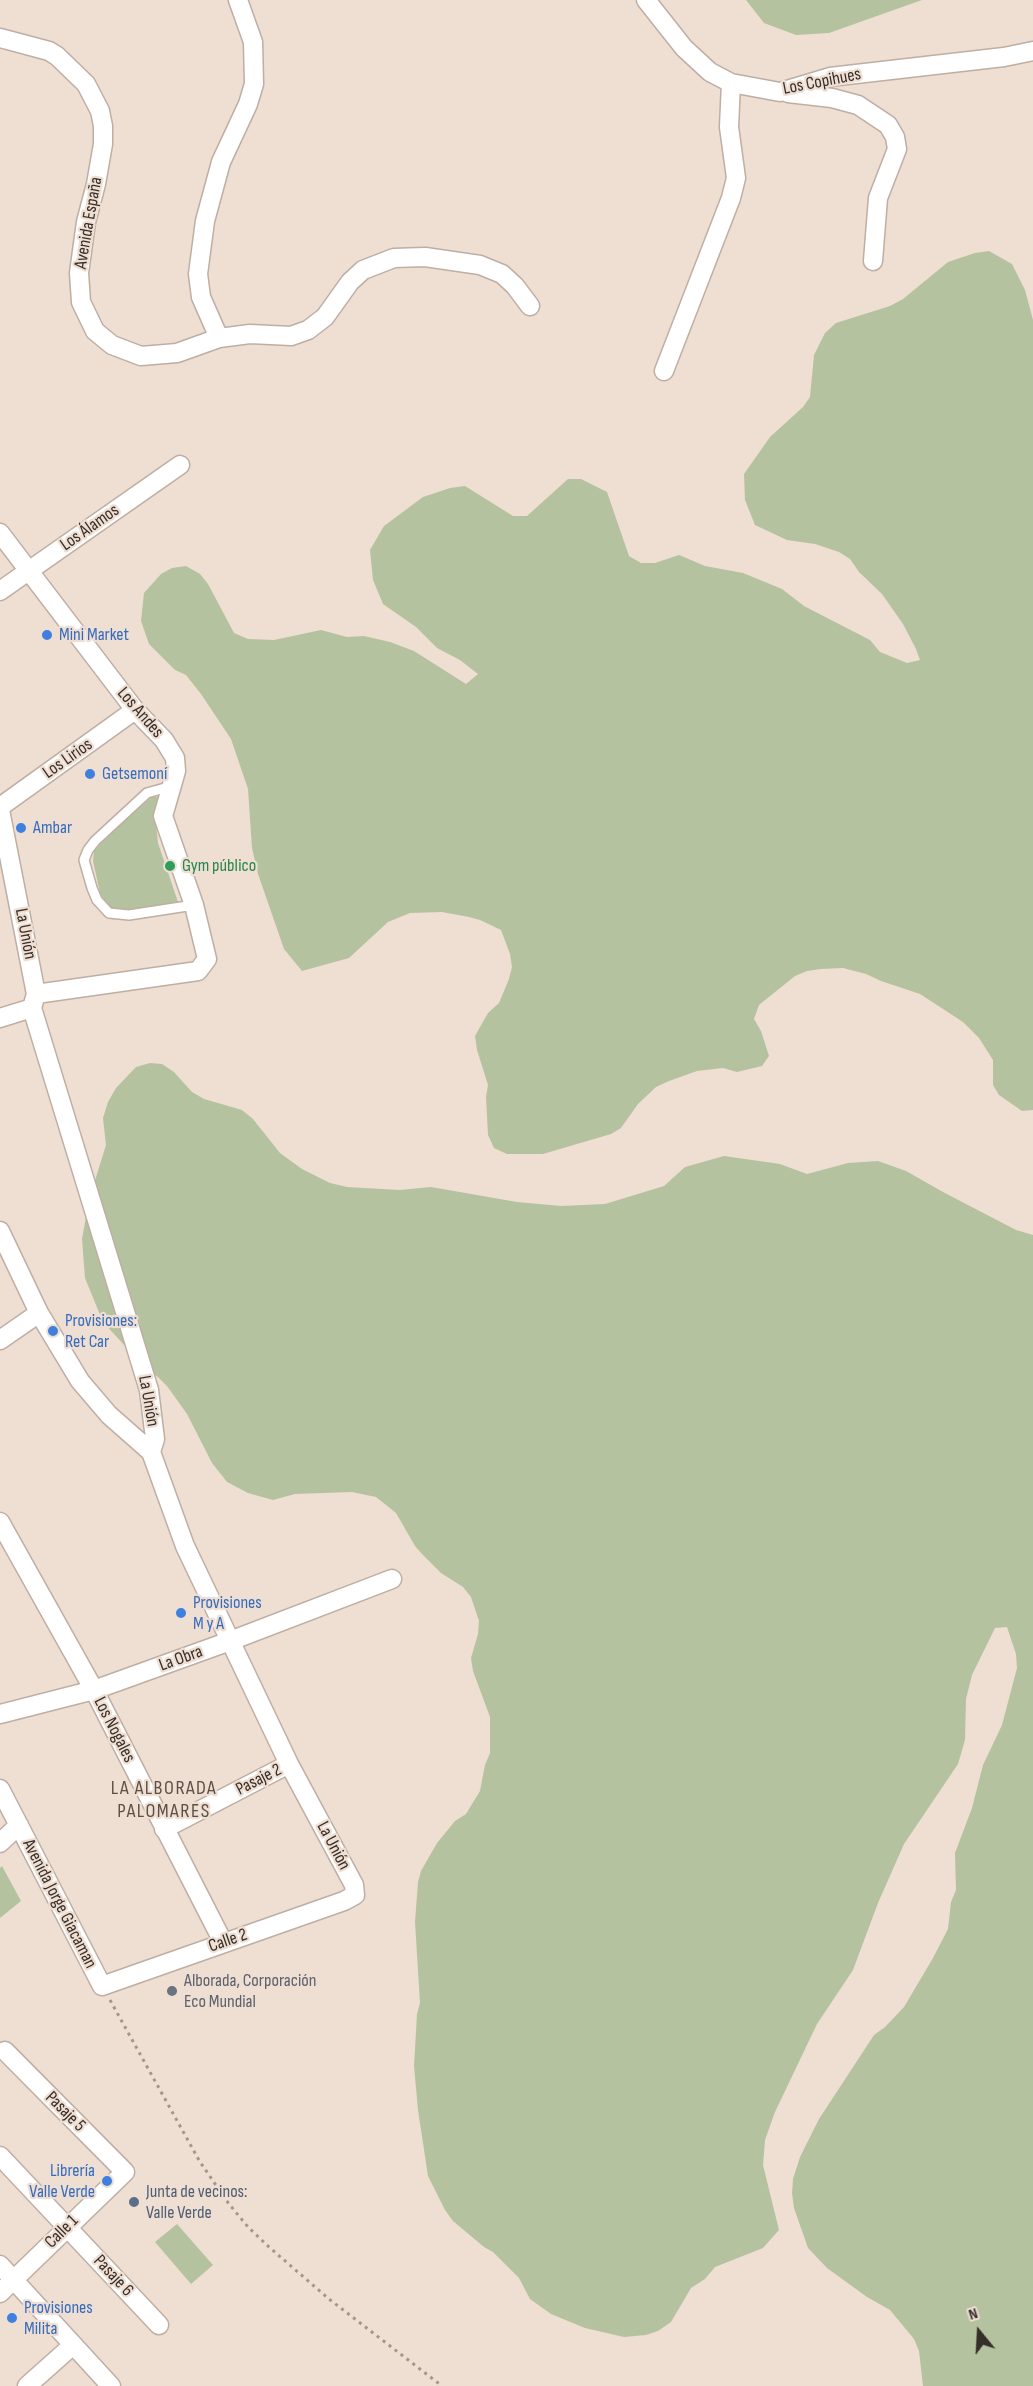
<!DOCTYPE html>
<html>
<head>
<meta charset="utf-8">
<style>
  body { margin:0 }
  #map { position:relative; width:1033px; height:2386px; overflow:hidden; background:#efded2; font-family:"Sofia Sans Condensed",sans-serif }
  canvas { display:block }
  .north { position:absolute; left:949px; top:2302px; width:60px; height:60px; -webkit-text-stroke:4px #efded2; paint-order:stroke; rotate:342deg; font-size:16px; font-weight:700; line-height:24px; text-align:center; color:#352e29 }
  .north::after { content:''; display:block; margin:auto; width:21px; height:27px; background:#352e29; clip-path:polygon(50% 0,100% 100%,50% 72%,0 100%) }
</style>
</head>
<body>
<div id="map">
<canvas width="1033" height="2386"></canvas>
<div class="north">N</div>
</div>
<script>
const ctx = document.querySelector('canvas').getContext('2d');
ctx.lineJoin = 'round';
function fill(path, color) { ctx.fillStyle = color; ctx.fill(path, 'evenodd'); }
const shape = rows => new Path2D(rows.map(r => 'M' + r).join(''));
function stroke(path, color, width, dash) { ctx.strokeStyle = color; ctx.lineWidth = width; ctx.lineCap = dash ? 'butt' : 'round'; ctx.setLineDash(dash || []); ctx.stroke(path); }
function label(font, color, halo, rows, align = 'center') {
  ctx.font = font + ' "Sofia Sans Condensed",sans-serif'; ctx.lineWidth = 4.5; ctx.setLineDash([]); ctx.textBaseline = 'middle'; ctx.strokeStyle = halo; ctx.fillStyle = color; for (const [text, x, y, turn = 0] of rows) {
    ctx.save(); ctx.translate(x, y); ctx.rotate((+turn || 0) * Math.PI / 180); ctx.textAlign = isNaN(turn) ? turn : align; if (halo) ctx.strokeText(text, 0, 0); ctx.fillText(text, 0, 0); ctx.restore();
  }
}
fill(shape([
  [746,0,922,0,829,33,796,35,764,23],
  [989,251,1012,264,1025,290,1033,320,1033,1110,1022,1111,999,1095,993,1085,993,1060,979,1038,963,1022,920,994,881,981,866,974,843,968,821,969,807,971,795,976,759,1005,754,1019,761,1031,769,1056,762,1066,737,1072,723,1068,697,1071,669,1081,656,1087,638,1104,621,1128,611,1134,543,1154,507,1154,494,1148,488,1135,486,1097,488,1085,477,1050,475,1036,488,1013,499,1003,509,979,512,967,510,954,501,930,480,920,469,917,442,912,410,913,388,922,349,958,302,971,284,949,258,874,252,848,248,789,231,739,201,694,186,675,175,670,149,644,141,621,144,593,161,574,172,568,186,566,200,574,208,584,234,633,248,639,274,640,321,630,347,637,364,636,390,642,414,651,466,684,478,674,460,660,437,648,416,627,383,604,373,580,370,550,384,526,423,497,450,488,465,486,513,516,527,516,568,479,581,479,607,492,629,556,641,563,655,563,679,555,705,566,743,573,782,589,804,606,870,640,880,652,907,663,920,660,916,649,903,624,882,594,859,572,850,559,839,552,815,544,787,540,755,525,745,500,744,474,770,437,803,407,810,397,814,355,825,333,836,323,890,306,903,299,948,262,975,253],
  [153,796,160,798,156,824,158,843,179,905,112,912,100,893,93,861,94,851,113,830],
  [150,1063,162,1064,174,1072,192,1092,204,1099,242,1110,253,1119,280,1153,302,1169,330,1183,347,1187,400,1190,431,1187,517,1202,561,1206,605,1204,664,1186,685,1167,724,1156,780,1164,807,1174,848,1163,878,1161,906,1171,943,1192,1016,1230,1033,1235,1033,2386,923,2386,919,2351,914,2339,890,2310,867,2297,827,2268,808,2248,794,2208,792,2193,793,2179,800,2157,819,2119,874,2035,885,2027,904,2007,933,1958,948,1929,951,1902,956,1890,955,1853,972,1808,983,1765,1002,1725,1017,1668,1016,1654,1007,1627,995,1628,972,1675,966,1699,965,1740,958,1764,904,1844,878,1903,853,1970,817,2024,775,2112,765,2140,763,2165,779,2230,763,2248,715,2267,705,2279,691,2288,671,2322,658,2331,646,2335,624,2337,585,2328,551,2314,530,2299,519,2278,493,2252,484,2247,453,2221,445,2210,428,2176,418,2110,414,2066,417,2014,420,2003,415,1922,418,1882,421,1871,437,1843,455,1821,466,1814,480,1791,485,1765,490,1753,490,1717,473,1671,471,1658,478,1634,479,1621,471,1597,463,1587,441,1573,423,1555,415,1546,396,1513,376,1497,352,1492,295,1494,273,1500,248,1493,227,1482,212,1463,187,1414,167,1386,158,1377,147,1370,103,1322,85,1278,82,1239,89,1200,106,1145,103,1118,108,1102,116,1088,136,1067],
  [2,1866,21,1901,0,1918,0,1868],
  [177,2224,213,2265,191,2284,155,2242]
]), '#b5c29f');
const service = shape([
  [172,786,147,793,95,841,88,850,84,860,92,888,97,900,109,913,129,915,194,905]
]);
const minor = shape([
  [238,0,253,42,254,84,248,104,221,162,205,221,198,274,201,297,219,338,250,334,291,336,308,330,325,317,350,282,363,270,394,258,425,257,480,265,502,274,515,286,530,306],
  [646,0,684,48,710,72,731,83,780,92,830,77,1004,57,1033,51],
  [0,38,49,51,57,56,86,84,100,111,103,126,103,144,96,184,86,222,79,273,81,302,95,331,112,345,141,356,177,353,219,338],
  [788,93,832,98,858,105,888,125,895,137,897,149,878,198,873,261],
  [664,371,731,198,736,178,729,127,731,83],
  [0,533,135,710,164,740,175,758,176,771,163,816,194,905,207,959,198,971,36,994],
  [0,591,180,465],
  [0,807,135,710],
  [0,810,36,994,32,1008,149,1390,155,1439,151,1452,185,1546,289,1764,354,1885,355,1895,344,1901,102,1986,0,1789],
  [0,1018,32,1008],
  [0,1231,39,1313,80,1381,109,1415,151,1452],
  [0,1340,39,1313],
  [0,1522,94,1690,223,1942],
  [0,1714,94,1690,230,1641,392,1579],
  [164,1829,289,1764],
  [0,1843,19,1825],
  [0,2156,159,2325],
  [0,2265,111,2386],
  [0,2293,125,2172,5,2051],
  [27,2386,73,2345]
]);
stroke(service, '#beaea3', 12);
stroke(minor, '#beaea3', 21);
stroke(shape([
  [110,2000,200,2162,229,2204,248,2227,269,2247,329,2299,442,2386]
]), '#a3968d', 3, [3, 4.5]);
stroke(service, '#fff', 9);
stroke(minor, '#fff', 18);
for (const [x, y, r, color] of [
  [47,635,6,"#3f7fe0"],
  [90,774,6,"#3f7fe0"],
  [21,828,6,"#3f7fe0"],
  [170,866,6,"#2e9e5b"],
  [53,1331,6,"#3f7fe0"],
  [181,1613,6,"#3f7fe0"],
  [172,1991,6,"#6b7280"],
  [107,2181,6,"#3f7fe0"],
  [134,2202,6,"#5c6f8a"],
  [12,2318,6,"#3f7fe0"]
]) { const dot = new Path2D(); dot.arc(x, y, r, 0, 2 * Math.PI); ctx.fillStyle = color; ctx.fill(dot); stroke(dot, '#efded2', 2); }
label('18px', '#352e29', '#efded2', [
  ["Los Copihues",822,82,-11],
  ["Avenida España",89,223,-80],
  ["Los Álamos",90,528,-35],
  ["Los Andes",140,713,49],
  ["Los Lirios",68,759,-35],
  ["La Unión",25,934,79],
  ["La Unión",148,1401,80],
  ["La Obra",181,1659,-20],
  ["Los Nogales",114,1730,63],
  ["Pasaje 2",259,1780,-27],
  ["La Unión",333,1846,62],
  ["Avenida Jorge Giacaman",59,1904,63],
  ["Calle 2",228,1941,-19],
  ["Pasaje 5",65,2112,45],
  ["Calle 1",62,2232,-45],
  ["Pasaje 6",113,2276,47]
]);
label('18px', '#366cbe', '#efded2', [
  ["Mini Market",59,635],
  ["Getsemoní",102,774],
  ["Ambar",33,828],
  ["Provisiones:",65,1321],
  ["Ret Car",65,1342],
  ["Provisiones",193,1603],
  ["M y A",193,1624],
  ["Librería",95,2171,"right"],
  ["Valle Verde",95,2192,"right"],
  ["Provisiones",24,2308],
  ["Milita",24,2329]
], 'left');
label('18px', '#27864d', '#efded2', [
  ["Gym público",182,866]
], 'left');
label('18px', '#5b616d', '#efded2', [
  ["Alborada, Corporación",184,1981],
  ["Eco Mundial",184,2002]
], 'left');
label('18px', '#4e5e75', '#efded2', [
  ["Junta de vecinos:",146,2192],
  ["Valle Verde",146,2213]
], 'left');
ctx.letterSpacing = '1.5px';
label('20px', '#5d4f45', '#efded2', [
  ["LA ALBORADA",164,1789],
  ["PALOMARES",164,1812]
]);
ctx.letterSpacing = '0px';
</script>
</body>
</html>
